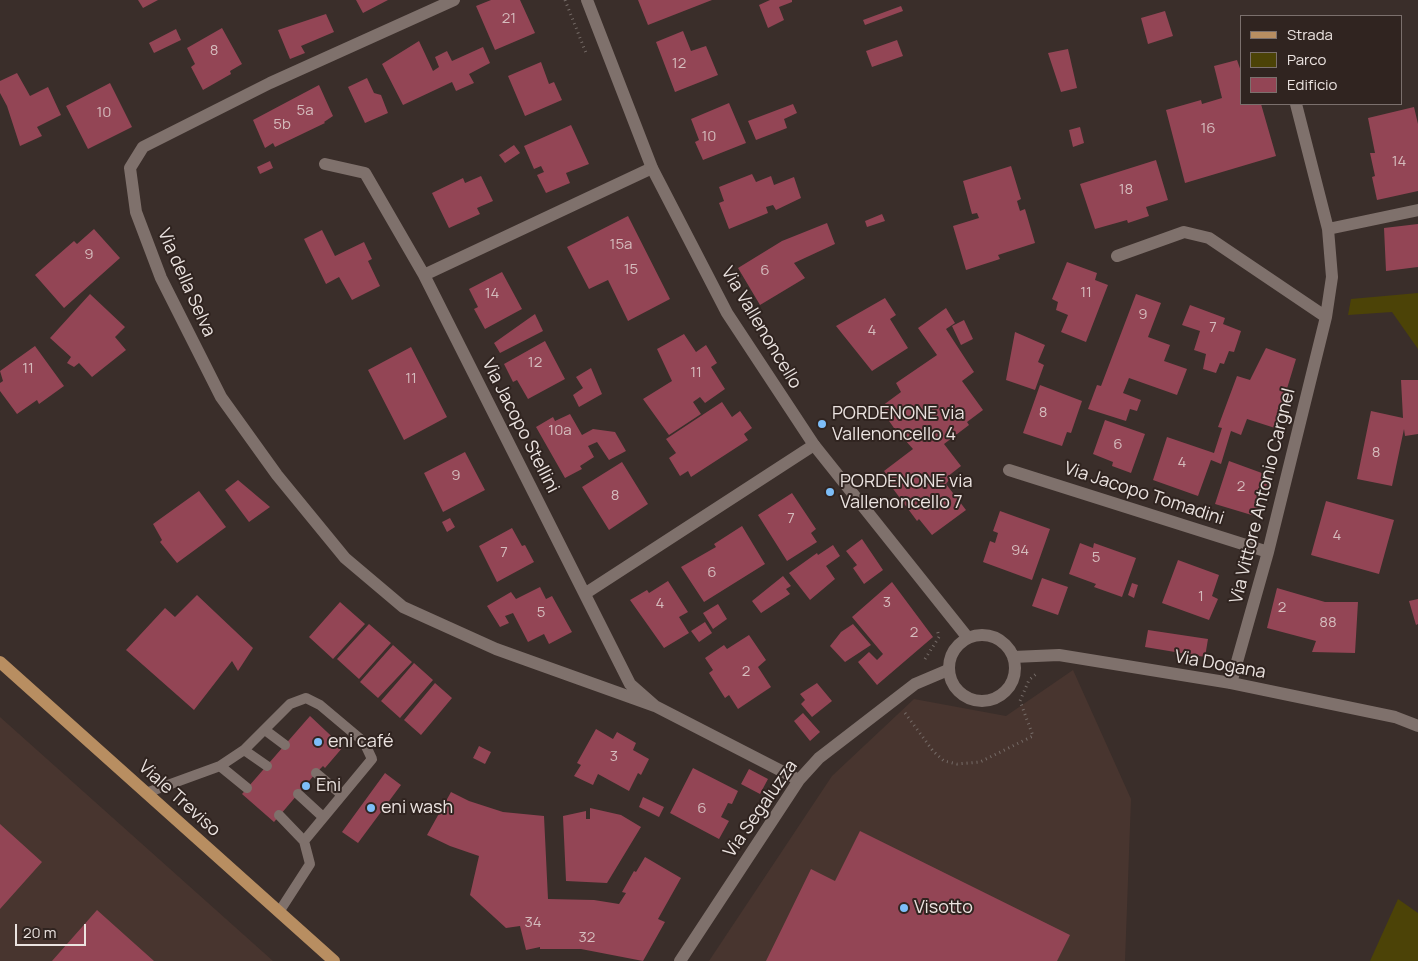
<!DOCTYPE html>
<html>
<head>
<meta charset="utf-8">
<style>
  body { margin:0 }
  #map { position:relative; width:1418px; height:961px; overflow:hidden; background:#3a2e2a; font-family:Manrope,sans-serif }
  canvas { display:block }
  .legend { position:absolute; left:1240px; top:15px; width:162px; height:90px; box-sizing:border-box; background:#302420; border:1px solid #7b706d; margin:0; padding:6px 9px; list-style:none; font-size:15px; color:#ebe3e0 }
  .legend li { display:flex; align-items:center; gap:10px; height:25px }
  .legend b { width:25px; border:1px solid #7b706d }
  .scale { position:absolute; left:15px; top:924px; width:71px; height:22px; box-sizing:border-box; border:2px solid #ebe3e0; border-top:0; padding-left:6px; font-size:15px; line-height:18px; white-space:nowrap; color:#ebe3e0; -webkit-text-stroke:4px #302420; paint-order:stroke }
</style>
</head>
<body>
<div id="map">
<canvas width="1418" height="961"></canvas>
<ul class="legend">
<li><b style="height:6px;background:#b88e61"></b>Strada</li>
<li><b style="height:14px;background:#4c4307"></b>Parco</li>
<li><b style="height:14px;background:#934555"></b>Edificio</li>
</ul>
<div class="scale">20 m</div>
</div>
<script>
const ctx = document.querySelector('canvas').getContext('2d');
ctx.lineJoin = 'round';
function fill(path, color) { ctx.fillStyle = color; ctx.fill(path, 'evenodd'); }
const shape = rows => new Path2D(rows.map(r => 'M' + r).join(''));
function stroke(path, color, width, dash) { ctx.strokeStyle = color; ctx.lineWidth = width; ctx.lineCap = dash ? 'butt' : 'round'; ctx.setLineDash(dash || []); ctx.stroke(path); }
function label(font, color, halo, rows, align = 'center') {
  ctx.font = font + ' Manrope,sans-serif'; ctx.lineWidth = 4; ctx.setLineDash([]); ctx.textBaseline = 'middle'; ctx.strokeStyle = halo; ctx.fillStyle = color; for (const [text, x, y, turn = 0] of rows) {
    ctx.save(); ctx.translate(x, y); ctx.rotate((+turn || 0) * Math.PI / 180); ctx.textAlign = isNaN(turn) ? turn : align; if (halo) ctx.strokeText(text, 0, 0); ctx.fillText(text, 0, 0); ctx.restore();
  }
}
fill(shape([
  [1073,670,1131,799,1125,961,709,961,832,776,914,699,1006,716],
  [0,717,273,961,0,961]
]), '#48352f');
fill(shape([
  [1418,293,1418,349,1392,312,1348,315,1351,299],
  [1398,899,1418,913,1418,961,1370,961]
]), '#4c4307');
fill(shape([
  [138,0,158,0,143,8],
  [356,0,388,0,363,13],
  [491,0,520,0,535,33,495,50,476,6],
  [638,0,712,0,648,25],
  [770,0,792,0,792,2,779,7,784,20,768,28,759,5],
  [901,6,903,11,865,25,863,20],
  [1165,11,1173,36,1148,44,1141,18],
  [326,14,334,32,301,46,305,53,290,59,278,30],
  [222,28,242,64,230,71,231,74,203,90,191,67,195,64,187,48],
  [176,29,181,40,154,53,149,43],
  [683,31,691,51,706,46,718,75,675,92,656,42],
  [897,40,903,56,872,67,866,51],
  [419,41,433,71,439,67,435,57,447,51,452,61,483,47,490,63,469,74,474,83,456,91,452,82,403,105,382,64],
  [1068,49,1077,88,1061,92,1048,53],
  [1237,60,1242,74,1242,104,1261,104,1276,156,1185,183,1166,110,1201,100,1202,104,1222,98,1214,66],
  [541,62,549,84,554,82,562,100,525,116,508,76],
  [17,73,30,96,48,87,61,115,37,127,42,136,20,146,7,106,0,93,0,81],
  [367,78,374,93,381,95,388,113,365,123,348,87],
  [110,83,132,127,88,149,66,106],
  [319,85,333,116,324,122,325,123,275,147,273,143,265,148,253,120],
  [729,103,746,143,703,160,695,142,699,140,691,119],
  [793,104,797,113,784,119,787,128,756,140,748,121],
  [1414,107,1418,124,1418,191,1377,200,1372,177,1375,176,1370,153,1375,153,1368,118],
  [571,125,589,164,566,173,570,183,546,193,537,175,544,172,541,166,534,169,524,146],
  [1080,127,1084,143,1073,147,1069,130],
  [514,145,520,153,505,163,499,155],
  [1156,160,1168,200,1146,207,1149,216,1128,223,1127,220,1095,229,1080,184],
  [270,161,273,168,260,174,257,167],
  [1011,166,1021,199,1017,201,1020,211,1025,209,1035,243,998,255,1000,259,966,270,953,226,979,218,977,213,972,214,963,181],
  [752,174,756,182,771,176,774,185,794,177,801,198,776,210,773,205,766,207,768,213,729,229,719,203,724,201,719,187],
  [481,176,493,201,477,208,480,214,449,228,432,193,463,178,465,183],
  [882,214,885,221,867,227,865,221],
  [628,216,670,299,628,321,608,280,589,289,567,247],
  [827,223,835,244,794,263,805,278,760,305,738,268,782,241],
  [1418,224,1418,267,1386,271,1384,228],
  [94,229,120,258,64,308,35,275,74,241,77,244],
  [322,230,335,256,364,242,372,259,368,261,380,286,352,300,339,277,326,284,304,239],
  [1067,262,1097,273,1095,280,1108,285,1086,342,1061,332,1068,315,1056,310,1058,302,1052,299],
  [502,272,522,309,485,329,474,309,478,307,469,289],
  [90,294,125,327,115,337,126,350,92,377,79,363,74,367,67,363,71,357,50,338],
  [1136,294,1161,303,1148,337,1170,345,1164,361,1187,369,1177,395,1129,378,1123,393,1141,400,1137,411,1130,409,1126,421,1088,409,1097,385,1101,386],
  [885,298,896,315,890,319,908,348,872,371,836,326],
  [1190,305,1225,318,1223,324,1241,331,1234,352,1229,351,1224,364,1220,363,1216,373,1203,369,1206,354,1194,350,1200,331,1182,325],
  [946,308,955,323,946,329,974,372,962,381,983,410,967,422,969,425,944,444,961,466,947,477,949,480,946,484,966,510,932,535,919,519,917,521,888,482,891,480,884,471,913,449,905,440,903,441,887,418,889,415,882,406,901,392,896,383,937,355,918,328],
  [535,314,543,331,500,353,494,343],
  [964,320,973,339,961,345,952,326],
  [1015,332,1045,345,1038,362,1044,365,1035,390,1006,380],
  [684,334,696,352,706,345,717,363,711,367,725,389,705,403,700,397,693,402,701,414,669,435,643,399,672,381,657,349],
  [545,341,565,379,528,399,517,380,513,382,504,364],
  [35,346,64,386,39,404,37,400,17,414,0,391,0,383,3,381,0,371],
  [411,347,447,417,404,440,368,370],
  [1266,348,1296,359,1275,428,1247,419,1241,435,1231,431,1221,464,1211,460,1198,496,1153,480,1167,437,1214,453,1222,428,1218,427,1237,376,1250,380],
  [591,368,602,394,579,407,573,395,583,388,576,377],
  [1401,380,1418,380,1418,434,1405,436,1404,429,1392,486,1357,479,1371,411,1403,418],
  [1040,385,1082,401,1071,433,1067,432,1062,446,1023,433],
  [722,402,732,417,740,411,752,428,744,434,748,440,691,477,688,471,680,476,669,458,676,453,666,439],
  [570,414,582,435,593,429,615,432,626,451,609,460,597,442,588,446,594,457,580,466,582,469,565,478,536,427,553,417,555,421],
  [1105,420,1145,434,1131,473,1112,466,1113,462,1093,454],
  [465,452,485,490,443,512,424,473],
  [1229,461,1270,476,1255,516,1215,504],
  [622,462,648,504,609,530,582,487],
  [238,480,270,507,249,522,225,490],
  [199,491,226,527,177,563,160,542,162,540,153,524],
  [792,493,816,529,811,533,817,542,787,561,758,515],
  [1326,501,1394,520,1379,574,1311,555],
  [1000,511,1050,529,1032,580,983,562,990,541,995,543,998,533,993,531],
  [450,518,455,527,447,532,442,522],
  [742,526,765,564,704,602,681,567,716,547,714,544],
  [512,528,522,546,525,545,534,562,497,582,479,546],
  [862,539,883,570,864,584,853,568,857,565,846,551],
  [1080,543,1093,548,1094,543,1136,558,1122,597,1094,587,1096,584,1069,574],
  [833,545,840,556,826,566,835,579,810,600,789,573,817,553,818,555],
  [1178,560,1219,575,1212,596,1218,599,1209,620,1162,603],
  [783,576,791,586,786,589,790,594,761,613,752,601],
  [1042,578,1068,587,1058,615,1032,606],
  [668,581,688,612,679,617,689,633,664,648,630,600,647,590,649,593],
  [892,582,933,637,877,685,858,662,869,652,877,660,883,654,852,617],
  [1132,583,1138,585,1134,598,1128,595],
  [540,587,546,599,552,596,572,632,549,644,544,634,528,642,513,613,505,616,509,623,500,627,487,606,511,592,516,599],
  [1277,588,1325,602,1358,602,1355,653,1312,652,1316,641,1267,628],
  [197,595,253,648,238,671,232,661,194,710,126,650,165,608,175,617],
  [1418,599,1418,624,1416,625,1409,601],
  [340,602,365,624,333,659,309,637],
  [718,604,727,619,713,629,703,613],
  [705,622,712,633,699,642,691,631],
  [369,624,391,643,359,679,337,659],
  [853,624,871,645,845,662,830,646,841,632],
  [1148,630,1208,639,1205,657,1145,647],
  [749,635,766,660,758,667,771,687,738,709,729,695,725,698,709,673,713,670,705,658,724,645,727,649],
  [393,645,412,662,378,698,360,682],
  [414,663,433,680,400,718,381,701],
  [435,683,452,698,421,735,404,720],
  [817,683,832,701,812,717,801,704,805,700,800,694],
  [803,713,820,732,810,741,794,721],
  [310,716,343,747,325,768,323,766,316,773,274,822,242,794],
  [596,729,613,739,617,732,636,743,633,750,649,759,641,775,638,773,629,791,598,774,593,785,574,776,581,765,577,763],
  [479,746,491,752,485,764,473,758],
  [693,768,738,791,732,804,728,803,721,817,729,821,719,839,670,813],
  [749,769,768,779,760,794,741,784],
  [385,773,401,785,358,843,342,832],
  [451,792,469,801,503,812,544,816,548,899,594,900,619,904,626,893,622,892,634,871,636,872,645,857,681,878,658,919,665,922,643,961,581,949,540,949,540,947,526,950,520,926,506,928,470,895,479,856,450,846,427,835],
  [643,797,664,807,659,817,639,807],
  [590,808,621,815,641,827,607,883,566,881,563,816,586,811,586,819,590,819],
  [0,824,42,862,0,909],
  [860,831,1070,935,1057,961,766,961,811,869,835,881],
  [97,910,154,961,52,961]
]), '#934555');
stroke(shape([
  [565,0,586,53],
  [925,659,939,637,937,629],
  [905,713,933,751,944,761,957,764,980,762,1033,736,1020,701,1029,680,1036,674]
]), '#766c68', 3, [1, 4]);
stroke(shape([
  [265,730,285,745],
  [244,750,267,766],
  [220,766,247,788],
  [316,773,342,795],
  [146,793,220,766,244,750,290,704,306,698,320,705,364,742,372,759,304,841,310,864,279,912],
  [298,794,323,817],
  [279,815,304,841]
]), '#7f716c', 10);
stroke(shape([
  [454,0,270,83,143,147,130,168,136,212,161,278,221,397,277,475,345,558,403,607,496,649,655,706],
  [325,164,365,173,424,275,630,684,655,706,799,780],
  [1328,229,1418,210],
  [1117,256,1184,232,1209,238,1326,317],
  [424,275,652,168],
  [1009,470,1268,552],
  [586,593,814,445],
  [1231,683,1268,552,1326,317,1332,277,1328,229,1296,104],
  [680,961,799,780,819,758,915,684,948,670]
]), '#7f716c', 12);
stroke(shape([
  [587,0,652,168,727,313,814,445,968,638],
  '949 668a33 33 0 1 1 66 0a33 33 0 1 1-66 0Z',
  [1013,657,1059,655,1231,683,1395,717,1418,726]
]), '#7f716c', 12);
stroke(shape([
  [0,662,334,961]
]), '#b88e61', 12);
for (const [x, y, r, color] of [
  [822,424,5,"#7dbef9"],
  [830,492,5,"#7dbef9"],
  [318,742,5,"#7dbef9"],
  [306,786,5,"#7dbef9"],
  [371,808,5,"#7dbef9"],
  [904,908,5,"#7dbef9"]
]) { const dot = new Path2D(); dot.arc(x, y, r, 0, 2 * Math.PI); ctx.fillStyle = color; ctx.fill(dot); stroke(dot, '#302420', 2); }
label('15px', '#d5bcbd', null, [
  ["21",509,19],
  ["8",214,51],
  ["12",679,64],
  ["5a",305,111],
  ["10",104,113],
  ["5b",282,125],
  ["16",1208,129],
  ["10",709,137],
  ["14",1399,162],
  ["18",1126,190],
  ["15a",621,245],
  ["9",89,255],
  ["15",631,270],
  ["6",765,271],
  ["11",1086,293],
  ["14",492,294],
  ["9",1143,315],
  ["7",1213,328],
  ["4",872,331],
  ["12",535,363],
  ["11",28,369],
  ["11",696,373],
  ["11",411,379],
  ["8",1043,413],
  ["10a",560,431],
  ["6",1118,445],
  ["8",1376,453],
  ["4",1182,463],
  ["9",456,476],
  ["2",1241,487],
  ["8",615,496],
  ["7",791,519],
  ["4",1337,536],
  ["94",1020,551],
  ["7",504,553],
  ["5",1096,558],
  ["6",712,573],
  ["1",1201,597],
  ["3",887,603],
  ["4",660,604],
  ["2",1282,608],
  ["5",541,613],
  ["88",1328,623],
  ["2",914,633],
  ["2",746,672],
  ["3",614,757],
  ["6",702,809],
  ["34",533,923],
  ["32",587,938]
]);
label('18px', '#ebe3e0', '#302420', [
  ["Via della Selva",186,283,66],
  ["Via Vallenoncello",761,328,59],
  ["Via Jacopo Stellini",520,426,63],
  ["Via Jacopo Tomadini",1144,494,18],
  ["Via Vittore Antonio Cargnel",1263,496,-76],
  ["Via Dogana",1220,665,10],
  ["Viale Treviso",179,799,42],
  ["Via Segaluzza",761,809,-55]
]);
label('18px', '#ebe3e0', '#302420', [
  ["PORDENONE via",832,414],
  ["Vallenoncello 4",832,435],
  ["PORDENONE via",840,482],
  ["Vallenoncello 7",840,503],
  ["eni café",328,742],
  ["Eni",316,786],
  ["eni wash",381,808],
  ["Visotto",914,908]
], 'left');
</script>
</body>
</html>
